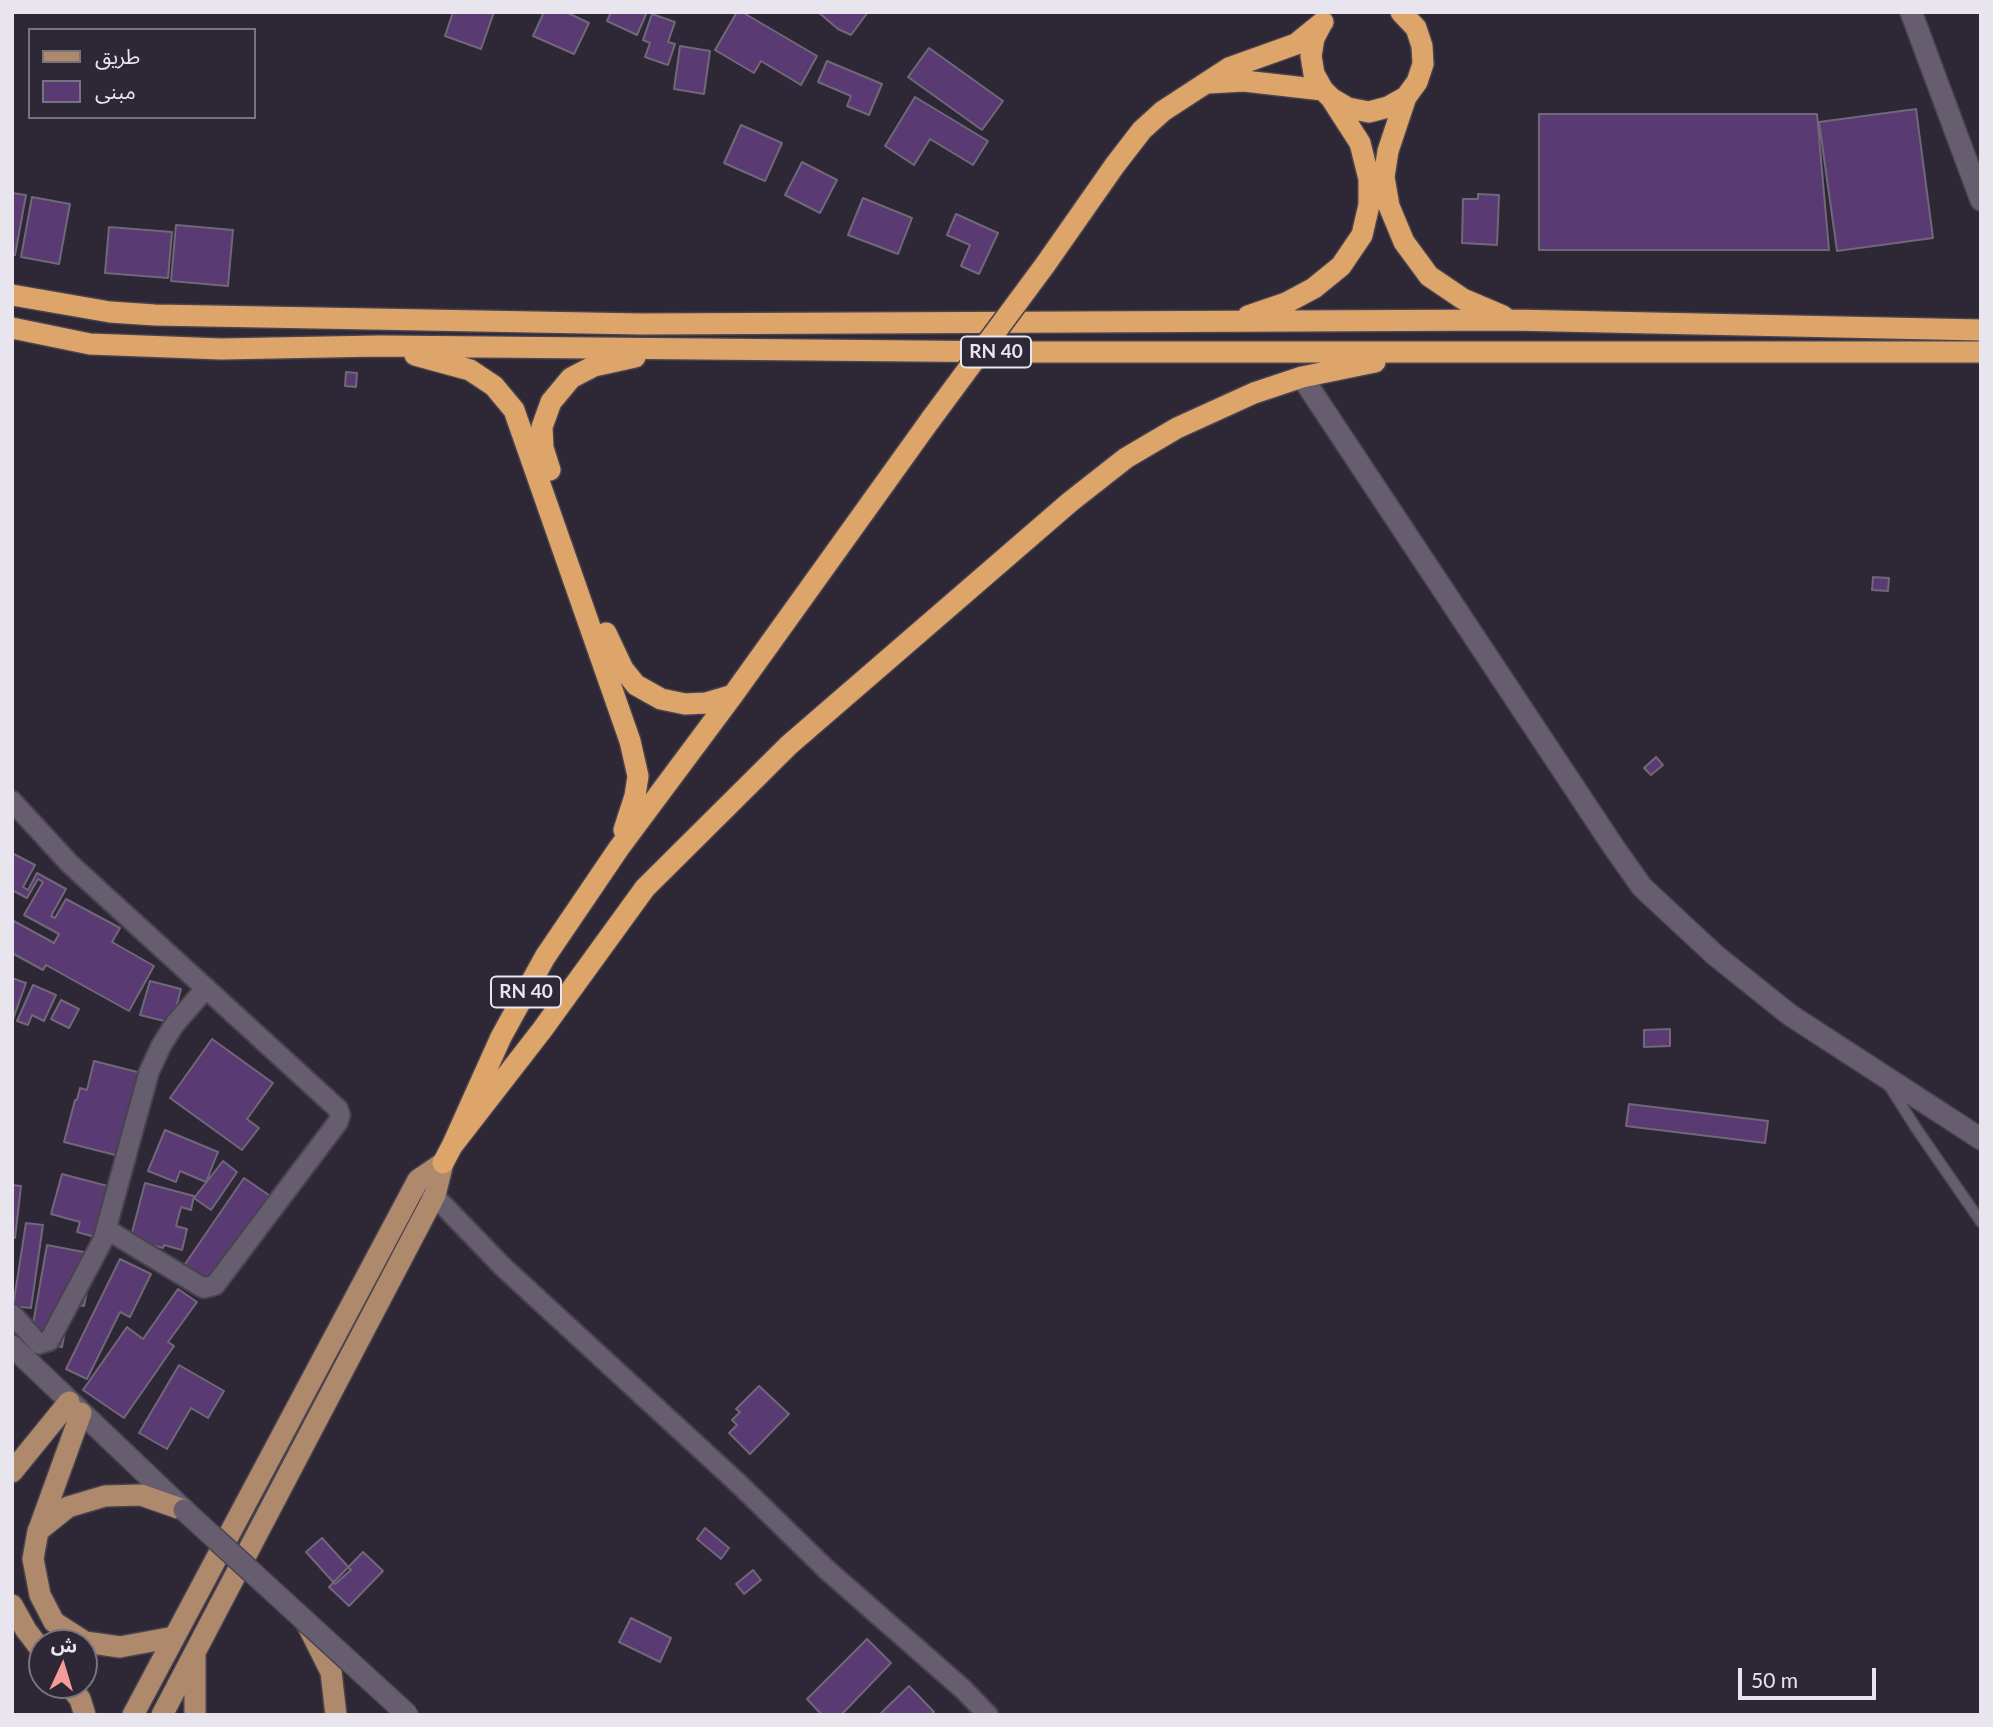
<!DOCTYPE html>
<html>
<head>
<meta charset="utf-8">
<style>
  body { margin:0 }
  #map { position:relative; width:1993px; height:1727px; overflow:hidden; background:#2e2735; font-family:Lato,"Noto Sans Arabic",sans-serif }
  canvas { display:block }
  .frame { position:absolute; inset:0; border:14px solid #e9e5ee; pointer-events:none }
  .legend { position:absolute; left:28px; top:28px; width:228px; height:91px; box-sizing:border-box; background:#2e2735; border:2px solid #79737f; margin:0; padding:9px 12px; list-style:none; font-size:21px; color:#e9e5ee }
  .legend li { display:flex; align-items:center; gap:14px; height:35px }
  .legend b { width:35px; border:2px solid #79737f }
  .north { position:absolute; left:28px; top:1629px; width:70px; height:70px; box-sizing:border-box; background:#2e2735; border:2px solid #79737f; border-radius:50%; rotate:4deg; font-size:19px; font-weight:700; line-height:28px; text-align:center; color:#e9e5ee }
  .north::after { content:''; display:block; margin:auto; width:24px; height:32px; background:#f59b9a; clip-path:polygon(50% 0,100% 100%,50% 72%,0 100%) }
  .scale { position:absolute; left:1738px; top:1668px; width:138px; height:32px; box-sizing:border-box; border:4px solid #e9e5ee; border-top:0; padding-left:9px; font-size:21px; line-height:24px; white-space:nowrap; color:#e9e5ee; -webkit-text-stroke:5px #2e2735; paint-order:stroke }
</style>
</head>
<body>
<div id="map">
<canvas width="1993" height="1727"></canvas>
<div class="frame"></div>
<ul class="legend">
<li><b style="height:9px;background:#ae896c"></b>طريق</li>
<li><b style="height:19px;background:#593a73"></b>مبنى</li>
</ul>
<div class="north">ش</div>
<div class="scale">50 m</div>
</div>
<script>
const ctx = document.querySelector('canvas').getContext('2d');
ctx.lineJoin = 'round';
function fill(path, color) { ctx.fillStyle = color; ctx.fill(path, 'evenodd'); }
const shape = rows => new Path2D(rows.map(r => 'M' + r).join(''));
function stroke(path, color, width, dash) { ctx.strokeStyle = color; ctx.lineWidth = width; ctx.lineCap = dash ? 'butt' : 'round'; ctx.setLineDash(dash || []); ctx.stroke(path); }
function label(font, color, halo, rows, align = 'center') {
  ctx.font = font + ' Lato,sans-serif'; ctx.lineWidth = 6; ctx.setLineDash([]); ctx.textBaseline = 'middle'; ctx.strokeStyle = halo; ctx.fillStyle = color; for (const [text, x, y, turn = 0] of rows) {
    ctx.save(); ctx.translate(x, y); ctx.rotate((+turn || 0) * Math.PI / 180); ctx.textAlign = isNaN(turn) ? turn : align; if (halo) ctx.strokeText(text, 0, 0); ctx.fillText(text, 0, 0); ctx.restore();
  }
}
const building = shape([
  [453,12,494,12,481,49,445,36,453,12],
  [544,12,566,12,589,23,574,54,533,36,544,12],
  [611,12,647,12,637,35,607,21,611,12],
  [737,12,742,12,817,56,801,85,761,61,754,73,715,50,737,12],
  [818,12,868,12,851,35,838,29,818,12],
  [652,14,675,22,668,42,675,44,668,65,645,57,650,43,643,40,652,14],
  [680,46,710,51,704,94,674,89,680,46],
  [929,48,1003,101,982,130,908,77,929,48],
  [827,61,882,84,869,115,847,106,851,96,818,82,827,61],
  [915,97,988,141,973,165,930,139,914,165,885,146,915,97],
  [1916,109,1933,238,1837,251,1819,122,1916,109],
  [1539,114,1817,114,1829,250,1539,250,1539,114],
  [741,125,782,143,765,181,724,163,741,125],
  [802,162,837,180,820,213,785,195,802,162],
  [12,193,26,195,15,255,12,255,12,193],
  [1478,194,1499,195,1497,245,1462,243,1463,199,1478,199,1478,194],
  [32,197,70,204,59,264,21,257,32,197],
  [863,198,912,218,898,254,848,235,863,198],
  [956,214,998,233,979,274,961,266,970,245,947,235,956,214],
  [176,225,233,230,228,286,171,281,176,225],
  [109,227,172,232,168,278,105,273,109,227],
  [346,372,357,373,356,387,345,386,346,372],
  [1873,577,1889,578,1888,591,1872,590,1873,577],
  [1656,757,1663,765,1651,775,1644,768,1656,757],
  [12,853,35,865,23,887,28,890,37,873,66,889,51,916,55,918,66,899,120,928,112,942,154,966,129,1011,46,965,43,970,12,953,12,920,54,943,59,934,24,915,43,882,38,879,27,898,12,890,12,853],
  [12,978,26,983,12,1022,12,978],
  [150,981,181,989,172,1023,140,1015,150,981],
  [33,985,56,995,44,1021,32,1015,28,1025,17,1021,33,985],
  [61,1000,79,1009,69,1028,51,1019,61,1000],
  [1670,1029,1670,1046,1644,1047,1644,1030,1670,1029],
  [212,1039,273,1083,247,1119,259,1128,242,1150,170,1098,212,1039],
  [94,1061,145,1074,127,1158,64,1142,75,1100,77,1100,80,1088,87,1090,94,1061],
  [1629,1104,1768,1121,1765,1143,1626,1126,1629,1104],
  [165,1130,218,1152,206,1182,180,1171,176,1182,148,1171,165,1130],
  [223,1161,237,1172,211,1210,194,1198,223,1161],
  [62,1174,119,1189,106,1240,77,1232,80,1222,51,1214,62,1174],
  [244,1178,282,1204,219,1291,183,1267,244,1178],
  [145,1183,194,1196,191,1210,181,1207,176,1226,187,1229,182,1250,164,1245,163,1248,130,1240,145,1183],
  [12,1185,21,1186,15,1238,12,1237,12,1185],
  [26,1223,43,1225,31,1308,13,1306,26,1223],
  [47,1245,94,1254,84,1306,70,1304,62,1347,30,1341,47,1245],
  [120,1259,151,1274,130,1317,120,1312,87,1379,66,1369,120,1259],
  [178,1289,197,1302,168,1342,174,1346,124,1418,83,1390,127,1327,143,1339,178,1289],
  [179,1365,224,1391,208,1418,191,1408,167,1449,139,1433,179,1365],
  [759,1386,789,1414,750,1454,729,1433,737,1425,732,1420,740,1412,736,1409,759,1386],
  [705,1528,729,1548,721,1559,697,1539,705,1528],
  [322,1538,351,1570,335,1584,306,1552,322,1538],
  [363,1552,383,1571,349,1606,329,1587,363,1552],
  [753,1570,761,1580,744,1594,736,1584,753,1570],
  [631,1618,671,1638,660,1662,619,1642,631,1618],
  [867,1639,891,1663,841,1715,822,1715,807,1699,867,1639],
  [909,1686,934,1712,931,1715,879,1715,909,1686]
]);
fill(building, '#593a73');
stroke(building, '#706878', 2);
const lane = shape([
  [1890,1087,1916,1128,1981,1222]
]);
const street = shape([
  [12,801,70,864,338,1109,340,1115,338,1122,215,1285,204,1288,200,1286,106,1229],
  [425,1186,502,1266,740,1485,826,1569,964,1690,988,1715],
  [12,1314,39,1344,49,1341,103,1240,149,1072,161,1046,174,1025,206,988]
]);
const secondary = shape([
  [1911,12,1981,200],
  [1302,377,1613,846,1642,887,1715,955,1790,1015,1981,1139],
  [12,1346,184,1510]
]);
const primary = shape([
  [12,1472,69,1402],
  [39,1529,81,1413],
  [12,1605,26,1630,42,1651],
  [307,1624,331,1672,336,1715],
  [174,1637,120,1647,85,1642,54,1622,40,1595,33,1559,38,1531,68,1507,105,1496,141,1495,184,1510],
  [69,1685,80,1699,85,1715],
  [133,1715,418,1180,443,1163],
  [162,1715,435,1195,443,1163],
  [195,1715,195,1657]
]);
const highway = shape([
  [1322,23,1314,38,1311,56,1314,74,1323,90,1331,98,1348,108,1369,112,1388,107,1406,97,1417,82,1423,64,1422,46,1416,28,1401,12],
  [1208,83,1244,81,1323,90],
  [1406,97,1388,151,1384,177,1389,206,1404,242,1429,276,1463,299,1503,316],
  [1045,265,1115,165,1142,130,1163,111,1229,68,1296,44,1323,22],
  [12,295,110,312,155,315,641,324,1511,320,1981,330],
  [1248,316,1286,303,1314,288,1341,266,1362,235,1369,205,1369,179,1360,143,1331,98],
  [12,328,90,344,221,349,379,346,1024,352,1981,352],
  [415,355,470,370,494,386,514,410,630,741,638,776,635,796,624,830],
  [550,470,543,448,542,427,551,402,571,378,594,366,635,357],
  [606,633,623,669,636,685,661,699,685,704,706,703,733,695],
  [452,1146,542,1030,645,888,789,745,1070,502,1126,458,1177,428,1254,393,1302,377,1375,362],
  [443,1163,452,1146,501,1037,545,957,619,848,733,695,931,419]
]);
stroke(lane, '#49434e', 13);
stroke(street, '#49434e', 23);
stroke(secondary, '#49434e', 24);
stroke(primary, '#49434e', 24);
stroke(highway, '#49434e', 24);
stroke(lane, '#665e6e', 10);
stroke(street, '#665e6e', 19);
stroke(secondary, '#665e6e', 21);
stroke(primary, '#ae896c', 21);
stroke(highway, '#dea56b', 21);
const secondaryBridge = shape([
  [184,1510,408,1715]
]);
const highwayBridge = shape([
  [931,419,1045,265]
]);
stroke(secondaryBridge, '#49434e', 24, []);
stroke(highwayBridge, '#49434e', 24, []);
stroke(secondaryBridge, '#665e6e', 21);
stroke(highwayBridge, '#dea56b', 21);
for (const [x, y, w] of [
  [996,352,70],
  [526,992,70]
]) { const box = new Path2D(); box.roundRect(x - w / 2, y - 15.5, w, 31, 5); ctx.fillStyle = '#2e2735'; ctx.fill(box); stroke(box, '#e9e5ee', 2); }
label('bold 19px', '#e9e5ee', null, [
  ["RN 40",996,352],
  ["RN 40",526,992]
]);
</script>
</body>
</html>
